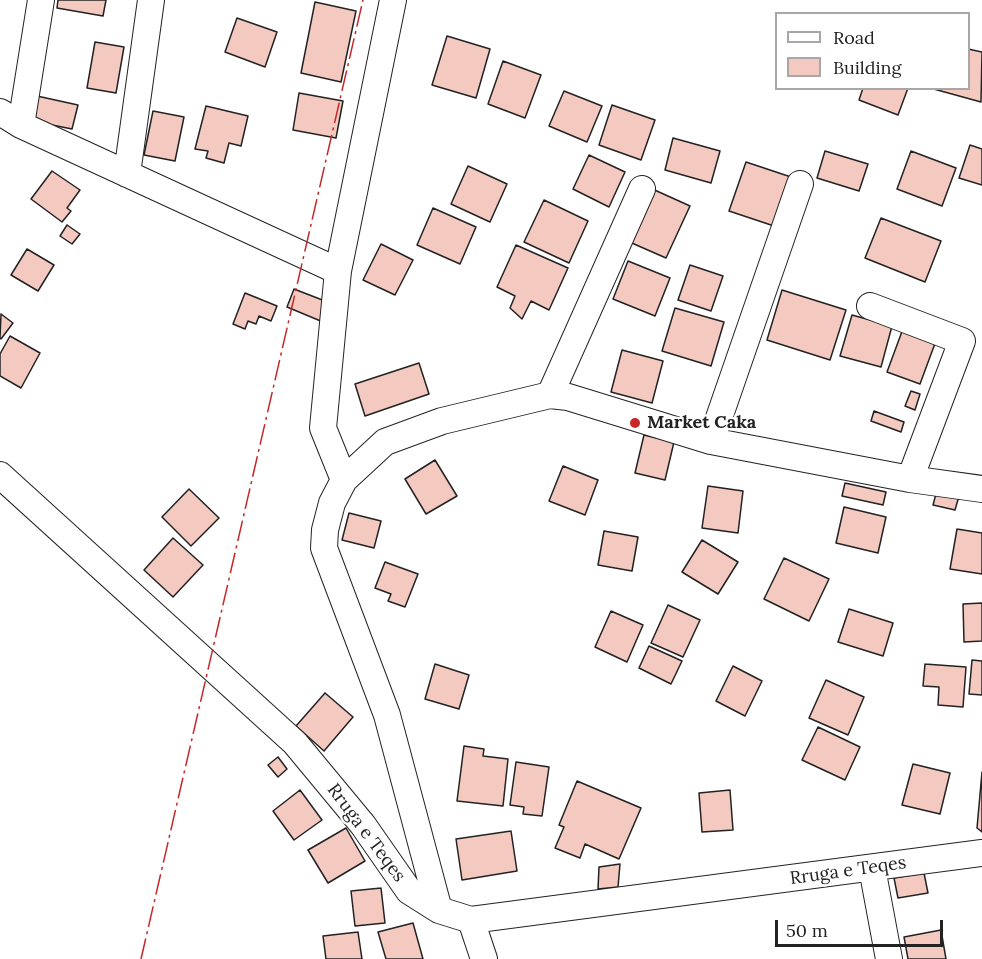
<!DOCTYPE html>
<html>
<head>
<meta charset="utf-8">
<style>
  body { margin:0 }
  #map { position:relative; width:982px; height:959px; overflow:hidden; background:#fff; font-family:Lora,serif }
  canvas { display:block }
  .legend { position:absolute; left:775px; top:12px; width:195px; height:78px; box-sizing:border-box; background:#fff; border:2px solid #a7a7a7; margin:0; padding:8px 10px; list-style:none; font-size:18px; color:#222 }
  .legend li { display:flex; align-items:center; gap:12px; height:30px }
  .legend b { width:30px; border:2px solid #a7a7a7 }
  .scale { position:absolute; left:775px; top:920px; width:168px; height:27px; box-sizing:border-box; border:3px solid #222; border-top:0; padding-left:8px; font-size:18px; line-height:21px; white-space:nowrap; color:#222; -webkit-text-stroke:4px #fff; paint-order:stroke }
</style>
</head>
<body>
<div id="map">
<canvas width="982" height="959"></canvas>
<ul class="legend">
<li><b style="height:8px;background:#fff"></b>Road</li>
<li><b style="height:16px;background:#f3c9c0"></b>Building</li>
</ul>
<div class="scale">50 m</div>
</div>
<script>
const ctx = document.querySelector('canvas').getContext('2d');
ctx.lineJoin = 'round';
function fill(path, color) { ctx.fillStyle = color; ctx.fill(path, 'evenodd'); }
const shape = rows => new Path2D(rows.map(r => 'M' + r).join(''));
function stroke(path, color, width, dash) { ctx.strokeStyle = color; ctx.lineWidth = width; ctx.lineCap = dash ? 'butt' : 'round'; ctx.setLineDash(dash || []); ctx.stroke(path); }
function label(font, color, halo, rows, align = 'center') {
  ctx.font = font + ' Lora,serif'; ctx.lineWidth = 4.5; ctx.setLineDash([]); ctx.textBaseline = 'middle'; ctx.strokeStyle = halo; ctx.fillStyle = color; for (const [text, x, y, turn = 0] of rows) {
    ctx.save(); ctx.translate(x, y); ctx.rotate((+turn || 0) * Math.PI / 180); ctx.textAlign = isNaN(turn) ? turn : align; if (halo) ctx.strokeText(text, 0, 0); ctx.fillText(text, 0, 0); ctx.restore();
  }
}
const building = shape([
  [58,0,106,0,103,16,57,8,58,0],
  [315,2,356,11,341,82,301,73,315,2],
  [237,18,277,32,265,67,225,52,237,18],
  [447,36,490,49,476,98,432,85,447,36],
  [95,42,124,47,116,93,87,88,95,42],
  [968,49,982,52,981,102,930,88,968,88,968,49],
  [503,61,541,75,525,118,488,104,503,61],
  [863,88,908,88,898,115,859,100,863,88],
  [564,91,602,106,587,142,549,126,564,91],
  [299,93,343,101,336,138,293,130,299,93],
  [37,96,78,105,72,129,32,121,37,96],
  [612,105,655,120,641,160,599,145,612,105],
  [206,106,248,116,241,146,229,143,224,163,206,158,208,151,195,149,206,106],
  [153,111,184,117,175,161,144,155,153,111],
  [673,138,720,151,711,183,665,170,673,138],
  [970,145,982,149,982,185,959,178,970,145],
  [825,151,868,164,859,191,817,178,825,151],
  [911,151,956,168,942,206,897,189,911,151],
  [589,155,625,172,609,207,573,189,589,155],
  [746,162,791,177,774,226,729,211,746,162],
  [468,166,507,184,490,222,451,204,468,166],
  [52,171,80,190,67,208,71,211,62,222,31,199,52,171],
  [648,187,690,206,666,258,625,240,648,187],
  [544,200,588,221,569,263,524,242,544,200],
  [433,208,476,227,460,264,417,245,433,208],
  [881,218,941,241,925,282,865,258,881,218],
  [67,225,80,234,72,244,60,236,67,225],
  [381,244,413,260,395,295,363,280,381,244],
  [516,245,568,268,549,310,531,301,522,319,510,308,515,296,497,287,516,245],
  [27,249,54,265,38,291,11,275,27,249],
  [628,261,670,278,655,316,613,299,628,261],
  [690,265,723,276,711,311,678,300,690,265],
  [294,289,325,301,323,322,287,307,294,289],
  [782,290,846,310,830,360,767,340,782,290],
  [245,293,277,306,271,321,259,316,256,324,248,321,245,329,233,324,245,293],
  [675,308,724,322,711,366,662,351,675,308],
  [1,314,13,323,1,339,0,338,1,314],
  [852,315,892,326,881,367,840,356,852,315],
  [904,326,937,338,920,384,887,372,904,326],
  [10,336,40,353,21,388,0,376,0,354,10,336],
  [622,350,663,361,652,403,611,392,622,350],
  [419,363,429,394,365,416,355,384,419,363],
  [911,391,920,394,915,410,905,406,911,391],
  [874,411,904,422,901,432,871,421,874,411],
  [644,435,674,442,665,480,635,473,644,435],
  [435,460,457,496,426,514,405,479,435,460],
  [563,466,598,480,585,515,549,501,563,466],
  [845,483,886,492,883,505,842,496,845,483],
  [708,486,743,491,738,533,702,528,708,486],
  [189,489,219,518,191,546,162,517,189,489],
  [937,490,959,496,955,510,933,505,937,490],
  [844,507,886,517,878,553,836,543,844,507],
  [349,513,381,521,374,548,342,540,349,513],
  [957,529,982,533,982,574,950,569,957,529],
  [604,531,638,537,632,571,598,565,604,531],
  [173,538,203,565,173,597,144,570,173,538],
  [702,540,738,562,718,594,682,572,702,540],
  [784,558,829,579,809,621,764,599,784,558],
  [385,562,418,574,405,607,388,601,391,594,375,588,385,562],
  [982,603,982,641,964,642,963,604,982,603],
  [668,605,700,620,683,657,651,643,668,605],
  [849,609,893,623,883,656,838,642,849,609],
  [611,611,643,625,627,662,595,647,611,611],
  [649,646,682,661,671,684,639,668,649,646],
  [972,660,982,661,982,695,969,694,972,660],
  [435,664,469,675,459,709,425,699,435,664],
  [925,664,966,667,963,707,938,705,939,687,923,686,925,664],
  [733,666,762,681,745,716,716,701,733,666],
  [826,680,864,697,848,735,809,718,826,680],
  [325,693,353,717,324,751,296,726,325,693],
  [818,727,860,747,845,780,802,760,818,727],
  [464,746,484,749,483,756,508,759,503,806,457,801,464,746],
  [278,757,287,769,278,777,268,765,278,757],
  [516,762,549,767,542,816,523,814,524,807,510,805,516,762],
  [913,764,950,773,940,814,902,805,913,764],
  [982,772,982,832,977,828,982,772],
  [577,781,641,808,619,859,585,844,580,858,555,848,564,827,559,825,577,781],
  [300,790,322,820,294,840,273,811,300,790],
  [730,790,733,830,702,832,699,793,730,790],
  [346,828,365,861,328,883,308,850,346,828],
  [511,831,517,871,462,880,456,839,511,831],
  [620,864,618,887,598,889,599,867,620,864],
  [924,873,928,893,898,898,894,878,924,873],
  [381,888,385,923,355,926,351,891,381,888],
  [413,923,423,959,386,959,378,932,413,923],
  [941,930,946,959,908,959,904,937,941,930],
  [358,932,362,959,326,959,323,936,358,932]
]);
fill(building, '#f3c9c0');
stroke(building, '#222', 1.5);
const minor = shape([
  [0,112,21,125,338,271],
  [21,125,41,0],
  [127,174,151,0],
  [870,306,962,341,910,479],
  [550,395,642,189],
  [711,441,800,184],
  [0,475,295,743,363,825,409,891,439,910,471,920,982,853],
  [344,480,323,428,338,271,393,0],
  [872,868,889,959],
  [439,910,387,715,324,548,325,530,332,503,344,480,385,442,442,421,550,395,568,397,711,441,910,479,982,489],
  [471,920,484,959]
]);
stroke(minor, '#222', 28);
stroke(minor, '#fff', 26);
stroke(shape([
  [141,959,363,0]
]), '#c62828', 1.5, [21, 4.5, 3, 4.5]);
for (const [x, y, r, color] of [
  [635,423,6,"#c62828"]
]) { const dot = new Path2D(); dot.arc(x, y, r, 0, 2 * Math.PI); ctx.fillStyle = color; ctx.fill(dot); stroke(dot, '#fff', 2); }
label('bold 18px', '#222', '#fff', [
  ["Market Caka",647,423]
], 'left');
label('18px', '#222', '#fff', [
  ["Rruga e Teqes",366,833,53],
  ["Rruga e Teqes",848,871,-8]
]);
</script>
</body>
</html>
